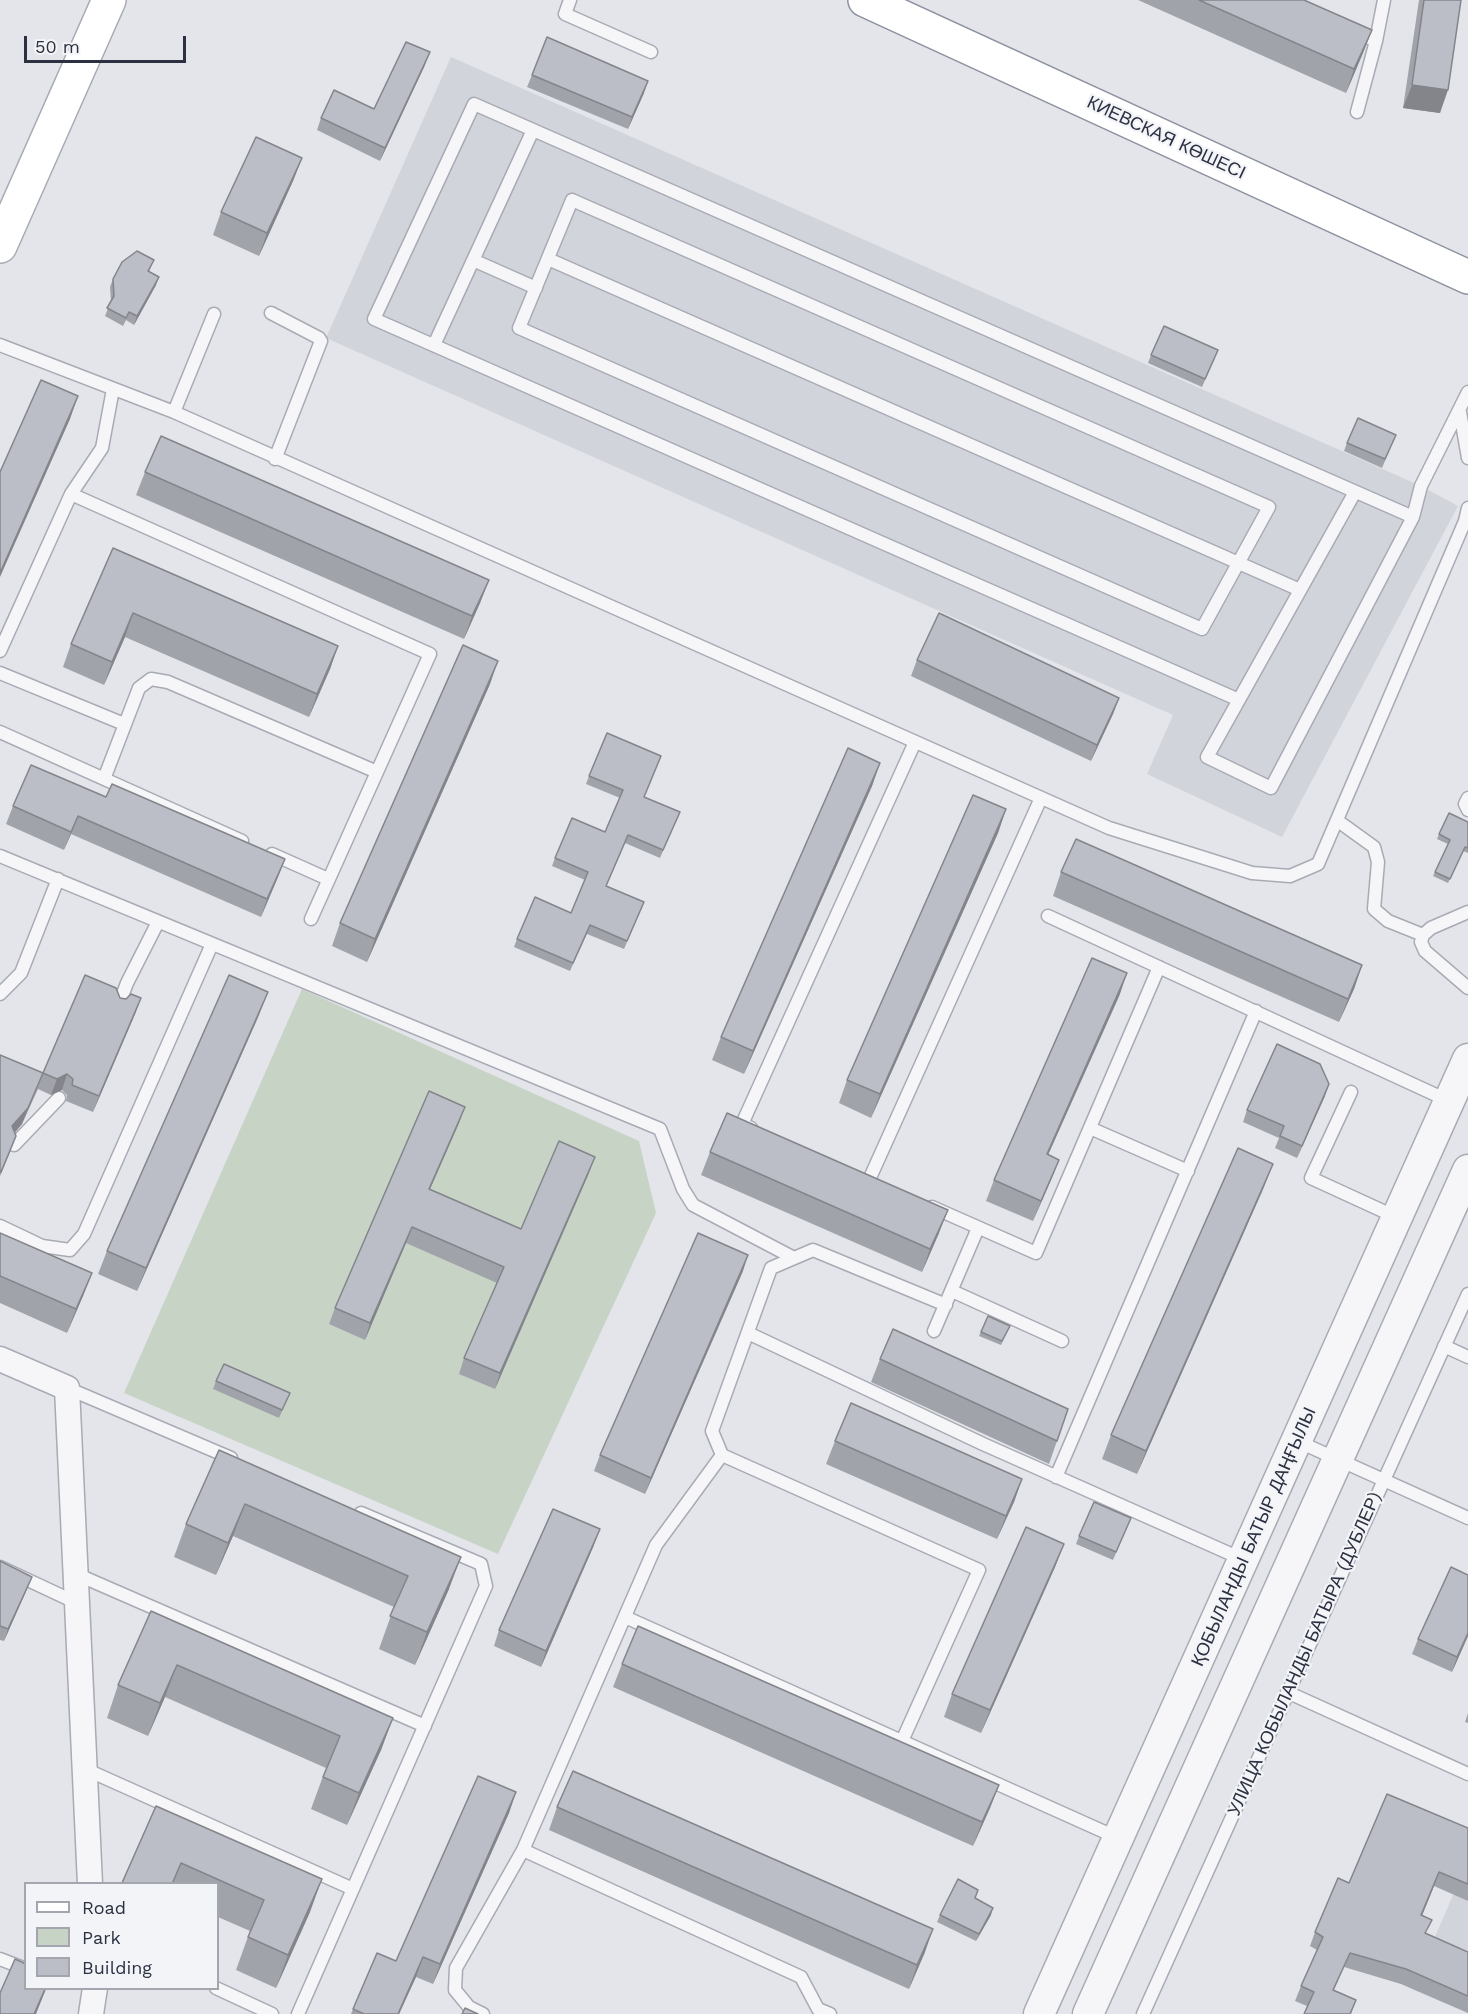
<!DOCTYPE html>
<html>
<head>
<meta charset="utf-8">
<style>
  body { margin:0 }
  #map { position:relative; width:1468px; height:2014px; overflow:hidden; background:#e3e5ea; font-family:"Work Sans",sans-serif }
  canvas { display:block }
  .legend { position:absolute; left:24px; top:1882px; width:195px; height:108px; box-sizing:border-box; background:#f3f4f8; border:2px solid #a3a6af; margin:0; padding:8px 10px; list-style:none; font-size:18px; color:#2c3141 }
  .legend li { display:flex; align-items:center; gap:12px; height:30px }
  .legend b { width:30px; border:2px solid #a3a6af }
  .scale { position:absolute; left:24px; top:36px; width:162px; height:27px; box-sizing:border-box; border:3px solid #2c3141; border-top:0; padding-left:8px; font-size:18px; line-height:21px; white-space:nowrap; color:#2c3141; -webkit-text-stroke:4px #f3f4f8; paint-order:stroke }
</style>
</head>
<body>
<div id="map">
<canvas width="1468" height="2014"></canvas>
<ul class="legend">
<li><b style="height:8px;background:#fff"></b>Road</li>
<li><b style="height:16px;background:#c7d4c5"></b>Park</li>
<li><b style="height:16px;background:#bbbec7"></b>Building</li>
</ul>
<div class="scale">50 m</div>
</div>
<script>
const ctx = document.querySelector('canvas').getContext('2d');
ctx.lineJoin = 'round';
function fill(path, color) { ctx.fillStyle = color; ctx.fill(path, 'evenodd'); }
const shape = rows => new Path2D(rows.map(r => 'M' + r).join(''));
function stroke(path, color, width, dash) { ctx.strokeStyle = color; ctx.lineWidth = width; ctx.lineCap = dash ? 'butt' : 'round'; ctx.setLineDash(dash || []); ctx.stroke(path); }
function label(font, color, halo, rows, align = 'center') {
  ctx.font = font + ' "Work Sans",sans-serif'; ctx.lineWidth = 4.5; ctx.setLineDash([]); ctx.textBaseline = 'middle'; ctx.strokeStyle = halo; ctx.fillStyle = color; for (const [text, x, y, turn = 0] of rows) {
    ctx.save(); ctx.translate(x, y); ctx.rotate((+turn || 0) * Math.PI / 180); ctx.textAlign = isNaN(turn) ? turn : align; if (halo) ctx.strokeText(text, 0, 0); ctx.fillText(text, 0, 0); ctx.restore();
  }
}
fill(shape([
  [451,57,1421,486,1458,506,1282,837,1147,774,1173,715,326,338],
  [1468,1861,1468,2013,1412,1989]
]), '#d2d4dc');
fill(shape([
  [302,989,639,1141,656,1213,498,1554,124,1393]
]), '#c7d4c5');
const service = shape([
  [570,0,565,14,651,52],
  [1356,32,1376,41,1384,0],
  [1357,112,1376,41],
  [572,200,1269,507,1202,629,519,328,572,200],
  [548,259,1300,590],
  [473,260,536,288],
  [271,313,319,338,321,341,275,459],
  [0,345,174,412,1109,828,1252,873,1290,876,1318,864,1465,521,1468,508],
  [434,345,533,130],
  [174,412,214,314],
  [1460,412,1468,458],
  [1355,492,1207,757,1271,788,1413,517,1421,486,1468,392],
  [71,494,430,654,311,919],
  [0,651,71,494,102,448,113,389],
  [0,673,124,724],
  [1239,700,374,319,474,104,1413,517],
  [0,732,242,841],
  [104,779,139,688,151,679,168,682,377,772],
  [1468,798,1465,804,1468,810],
  [1338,821,1374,847,1378,862,1374,909,1388,921,1423,935,1421,942,1425,951,1468,988],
  [272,854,328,879],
  [0,856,660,1129,683,1189,693,1205,794,1258],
  [1048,916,1449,1101],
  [1423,935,1431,928,1468,912],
  [0,994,21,973,58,879],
  [118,1007,127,983,158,922],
  [1351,1092,1311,1178,1396,1217],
  [751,1128,742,1124,915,742],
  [1090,1128,1188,1171],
  [14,1145,59,1098],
  [869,1180,1041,798],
  [932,1207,1036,1253,1159,967],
  [0,1226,42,1246,70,1250,84,1234,212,944],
  [952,1291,1062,1341],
  [934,1331,978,1228],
  [748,1333,983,1444,1242,1559],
  [1444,1346,1468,1357],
  [67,1388,231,1458],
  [1297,1441,1468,1518],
  [722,1455,979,1570,902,1741],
  [1056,1477,1256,1011],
  [0,1567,77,1603],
  [76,1574,425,1726],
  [625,1617,1118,1838],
  [1287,1692,1468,1774],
  [85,1769,353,1889],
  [523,1850,801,1977,818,2009,830,2014],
  [0,1959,26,1969],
  [216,1988,272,2014],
  [298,2014,486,1586,481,1564,361,1513],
  [483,2014,469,2007,455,1990,456,1968,523,1850,656,1545,722,1455,712,1431,771,1268,813,1250,946,1305],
  [1143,2014,1468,1294]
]);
const minor = shape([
  [0,1359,67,1388,90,1884],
  [91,2014,95,1988]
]);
const tertiary = shape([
  [1039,2014,1468,1059],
  [1088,2014,1468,1170]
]);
const secondary = shape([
  [0,246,109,0]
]);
const trunk = shape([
  [865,0,1468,277]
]);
stroke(service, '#a8abb4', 15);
stroke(minor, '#a8abb4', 27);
stroke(tertiary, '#a8abb4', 33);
stroke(secondary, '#a8abb4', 36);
stroke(trunk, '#8c91a0', 36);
stroke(service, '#f6f6f9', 12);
stroke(minor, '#f6f6f9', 24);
stroke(tertiary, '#f6f6f9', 30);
stroke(secondary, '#fff', 33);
stroke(trunk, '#fff', 33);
fill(shape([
  [1138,0,1304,0,1372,30,1363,53,1346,93],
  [1419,0,1461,0,1440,113,1403,108],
  [425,65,380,161,317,130,321,118,374,109],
  [532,75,644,93,628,129,527,87],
  [302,158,293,181,259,256,213,235,221,212],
  [154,260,149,272,156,285,134,325,126,320,123,326,105,316,111,301,110,287,113,279],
  [1151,355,1215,358,1202,387,1148,363],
  [1396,435,1382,468,1344,451,1347,443],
  [145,472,489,580,480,603,464,639,136,495],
  [113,548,338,646,330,669,309,717,125,637,104,685,63,667,71,644],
  [917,660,1119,698,1113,714,1091,761,911,676],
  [490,684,367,962,332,946,340,923],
  [880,763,872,786,744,1074,712,1060,721,1037],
  [589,776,680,812,660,858,625,843,606,886,644,902,624,949,587,934,570,971,514,947,517,939,571,913,585,880,552,866,555,858,605,832,620,798,586,784],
  [106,797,285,859,278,877,261,917,71,834,64,850,6,824,13,806],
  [1006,809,998,833,871,1118,839,1103,847,1080],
  [1468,822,1468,853,1463,851,1448,883,1433,876,1448,844,1437,839,1439,834],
  [1061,872,1362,965,1354,989,1339,1022,1053,896],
  [1120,994,1048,1155,1059,1160,1051,1180,1033,1221,986,1201,994,1180],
  [120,998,141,998,135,1014,93,1112,66,1101,67,1095,62,1090,51,1095,38,1089,22,1124,15,1133,16,1136,0,1176,0,1055,43,1073],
  [259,1015,137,1291,98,1274,107,1251],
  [1325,1096,1297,1158,1275,1148,1279,1138,1243,1122,1247,1110],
  [459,1123,430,1189,521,1229,589,1173,495,1389,459,1374,464,1358,497,1283,406,1243,365,1340,329,1324,335,1308],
  [710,1152,939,1233,922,1272,701,1175],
  [1264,1187,1137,1474,1102,1459,1111,1435],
  [0,1233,92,1273,83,1296,67,1333,0,1303],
  [743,1271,645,1494,594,1471,600,1455],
  [988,1316,1010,1326,1001,1345,979,1336],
  [880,1359,1068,1409,1049,1464,871,1382],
  [216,1381,290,1393,279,1418,213,1389],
  [835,1441,1022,1479,1014,1502,997,1539,826,1464],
  [219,1450,449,1589,415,1665,379,1649,394,1607,233,1536,216,1575,174,1557,186,1524],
  [1131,1518,1113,1560,1076,1544,1079,1536],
  [1064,1544,1055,1567,981,1733,944,1717,952,1694],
  [594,1545,541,1667,494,1646,499,1630],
  [0,1561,27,1589,4,1641,0,1640],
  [1468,1575,1468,1636,1452,1672,1412,1654,1418,1639],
  [151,1611,393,1718,381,1750,347,1825,311,1809,326,1768,165,1697,148,1736,107,1718,118,1685],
  [622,1664,999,1785,990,1808,973,1846,613,1687],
  [1468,1713,1468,1723,1465,1722],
  [516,1792,509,1813,433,1984,416,1977,399,2014,351,2014,353,2009,396,1961],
  [156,1806,310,1912,276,1988,236,1970,250,1931,218,1917,218,1884,121,1884],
  [557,1807,925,1952,909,1989,549,1830],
  [1468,1828,1468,1901,1434,1886,1422,1916,1426,1934,1468,1952,1468,2013,1401,1984,1344,1967,1334,1990,1356,2000,1351,2014,1304,2014,1307,2006,1295,2001,1301,1986,1317,1950,1310,1946,1315,1932,1349,1883],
  [975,1898,991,1915,976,1941,937,1922,940,1915]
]), '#a1a3ab');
fill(shape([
  [1372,30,1363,53,1346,93,1354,69],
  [430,52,425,65,380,161,385,148],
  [648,81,644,93,628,129,632,117],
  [1412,85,1448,90,1440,113,1403,108],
  [302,158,293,181,259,256,267,233],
  [159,277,156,285,134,325,137,316],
  [78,396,70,419,0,577,0,573],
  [489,580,480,603,464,639,472,616],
  [133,613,125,637,104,685,112,662],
  [338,646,330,669,309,717,317,694],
  [498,661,490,684,367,962,375,939],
  [1119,698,1113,714,1091,761,1097,745],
  [880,763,872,786,744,1074,753,1051],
  [1006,809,998,833,871,1118,880,1094],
  [78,816,71,834,64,850,71,832],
  [285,859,278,877,261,917,267,899],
  [1362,965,1354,989,1339,1022,1348,999],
  [1127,973,1120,994,1039,1175,1047,1154],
  [268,992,259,1015,137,1291,146,1268],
  [141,998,135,1014,93,1112,99,1096],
  [43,1073,22,1124,6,1142,12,1126],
  [67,1074,62,1090,51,1095,57,1079],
  [1329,1084,1325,1096,1297,1158,1302,1146],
  [465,1107,459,1123,423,1205,429,1189],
  [16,1136,10,1152,0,1176,1,1172],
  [595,1157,589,1173,495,1389,500,1373],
  [1059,1160,1051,1180,1033,1221,1041,1201],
  [1273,1164,1264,1187,1137,1474,1146,1451],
  [948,1210,939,1233,922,1272,930,1249],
  [412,1227,406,1243,365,1340,370,1323],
  [748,1255,743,1271,645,1494,651,1478],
  [92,1273,83,1296,67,1333,76,1309],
  [1022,1479,1014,1502,997,1539,1006,1516],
  [245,1504,233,1536,216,1575,228,1543],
  [600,1529,594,1545,541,1667,546,1651],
  [1064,1544,1055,1567,981,1733,990,1710],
  [461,1557,449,1589,415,1665,427,1632],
  [32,1577,27,1589,4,1641,8,1629],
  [1468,1633,1468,1636,1452,1672,1457,1657],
  [177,1665,165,1697,148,1736,160,1703],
  [393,1718,381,1750,347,1825,359,1793],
  [999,1785,990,1808,973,1846,982,1822],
  [516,1792,509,1813,433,1984,440,1964],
  [1439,1872,1434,1886,1416,1930,1421,1915],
  [322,1879,310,1912,276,1988,288,1955],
  [993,1908,991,1915,976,1941,979,1934],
  [933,1929,925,1952,909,1989,917,1965],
  [423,1957,416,1977,399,2014,398,2014],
  [45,1989,46,1989,36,2014,34,2014]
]), '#83858b');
const building = shape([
  [1199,0,1304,0,1372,30,1354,69,1199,0],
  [1424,0,1461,0,1448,90,1412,85,1424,0],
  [547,37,648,81,632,117,532,75,547,37],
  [406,42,430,52,385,148,321,118,334,90,374,109,406,42],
  [256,137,302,158,267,233,221,212,256,137],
  [137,251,154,260,148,271,159,277,137,316,129,312,126,318,107,308,114,296,113,279,122,262,137,251],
  [1164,326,1218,350,1205,379,1151,355,1164,326],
  [41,380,78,396,0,573,0,472,41,380],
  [1358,418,1396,435,1385,459,1347,443,1358,418],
  [161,436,489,580,472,616,145,472,161,436],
  [113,548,338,646,317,694,133,613,112,662,71,644,113,548],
  [939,613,1119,698,1097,745,917,660,939,613],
  [463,645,498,661,375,939,340,923,463,645],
  [607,733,661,756,644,797,680,812,663,850,628,835,606,886,644,902,627,941,590,925,573,963,517,939,535,897,571,913,588,872,555,858,572,818,605,832,623,790,589,776,607,733],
  [848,748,880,763,753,1051,721,1037,848,748],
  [31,765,106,797,112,784,285,859,267,899,78,816,71,832,13,806,31,765],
  [973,795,1006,809,880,1094,847,1080,973,795],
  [1449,813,1468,822,1468,848,1465,847,1450,879,1435,872,1450,840,1439,834,1449,813],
  [1076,839,1362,965,1348,999,1061,872,1076,839],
  [1092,958,1127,973,1047,1154,1059,1160,1041,1201,994,1180,1092,958],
  [85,975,116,988,120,998,126,999,131,994,141,998,99,1096,72,1085,73,1079,67,1074,57,1079,43,1073,85,975],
  [229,975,268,992,146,1268,107,1251,229,975],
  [1277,1044,1320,1064,1329,1084,1302,1146,1280,1136,1284,1126,1247,1110,1277,1044],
  [0,1055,43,1073,28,1108,12,1126,16,1136,1,1172,0,1172,0,1055],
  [429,1091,465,1107,429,1189,521,1229,559,1141,595,1157,500,1373,464,1358,504,1267,412,1227,370,1323,335,1308,429,1091],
  [727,1113,948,1210,930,1249,710,1152,727,1113],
  [1238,1148,1273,1164,1146,1451,1111,1435,1238,1148],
  [0,1233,92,1273,76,1309,0,1276,0,1233],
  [698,1233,748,1255,651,1478,600,1455,698,1233],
  [988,1316,1010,1326,1002,1341,981,1332,988,1316],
  [893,1329,1068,1409,1057,1441,880,1359,893,1329],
  [224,1364,290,1393,282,1410,216,1381,224,1364],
  [851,1403,1022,1479,1006,1516,835,1441,851,1403],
  [219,1450,461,1557,427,1632,390,1616,408,1576,245,1504,228,1543,186,1524,219,1450],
  [1094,1502,1131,1518,1116,1552,1079,1536,1094,1502],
  [553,1509,600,1529,546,1651,499,1630,553,1509],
  [1026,1527,1064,1544,990,1710,952,1694,1026,1527],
  [0,1561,32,1577,8,1629,0,1626,0,1561],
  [1451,1567,1468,1575,1468,1633,1457,1657,1418,1639,1451,1567],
  [151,1611,393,1718,359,1793,323,1777,340,1736,177,1665,160,1703,118,1685,151,1611],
  [638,1626,999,1785,982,1822,622,1664,638,1626],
  [573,1771,933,1929,917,1965,557,1807,573,1771],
  [478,1776,516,1792,440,1964,423,1957,398,2014,364,2014,353,2009,377,1953,396,1961,478,1776],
  [1387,1794,1468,1828,1468,1884,1439,1872,1421,1915,1432,1920,1425,1933,1468,1952,1468,1996,1406,1969,1350,1953,1333,1990,1356,2000,1350,2014,1304,2014,1314,1992,1301,1986,1323,1937,1315,1932,1338,1878,1349,1883,1387,1794],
  [156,1806,322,1879,288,1955,248,1937,264,1900,181,1863,172,1884,123,1884,122,1883,156,1806],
  [958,1879,978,1890,975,1898,993,1908,979,1934,940,1915,958,1879],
  [15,1959,26,1964,26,1989,45,1989,34,2014,0,2014,0,1993,15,1959],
  [465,2008,478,2014,462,2014,465,2008]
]);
fill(building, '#bbbec7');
stroke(building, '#83858b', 1.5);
label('18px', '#2c3141', '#f3f4f8', [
  ["КИЕВСКАЯ КӨШЕСІ",1166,138,25],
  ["ҚОБЫЛАНДЫ БАТЫР ДАҢҒЫЛЫ",1254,1537,-66],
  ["УЛИЦА КОБЫЛАНДЫ БАТЫРА (ДУБЛЕР)",1305,1654,-66]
]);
</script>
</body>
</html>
